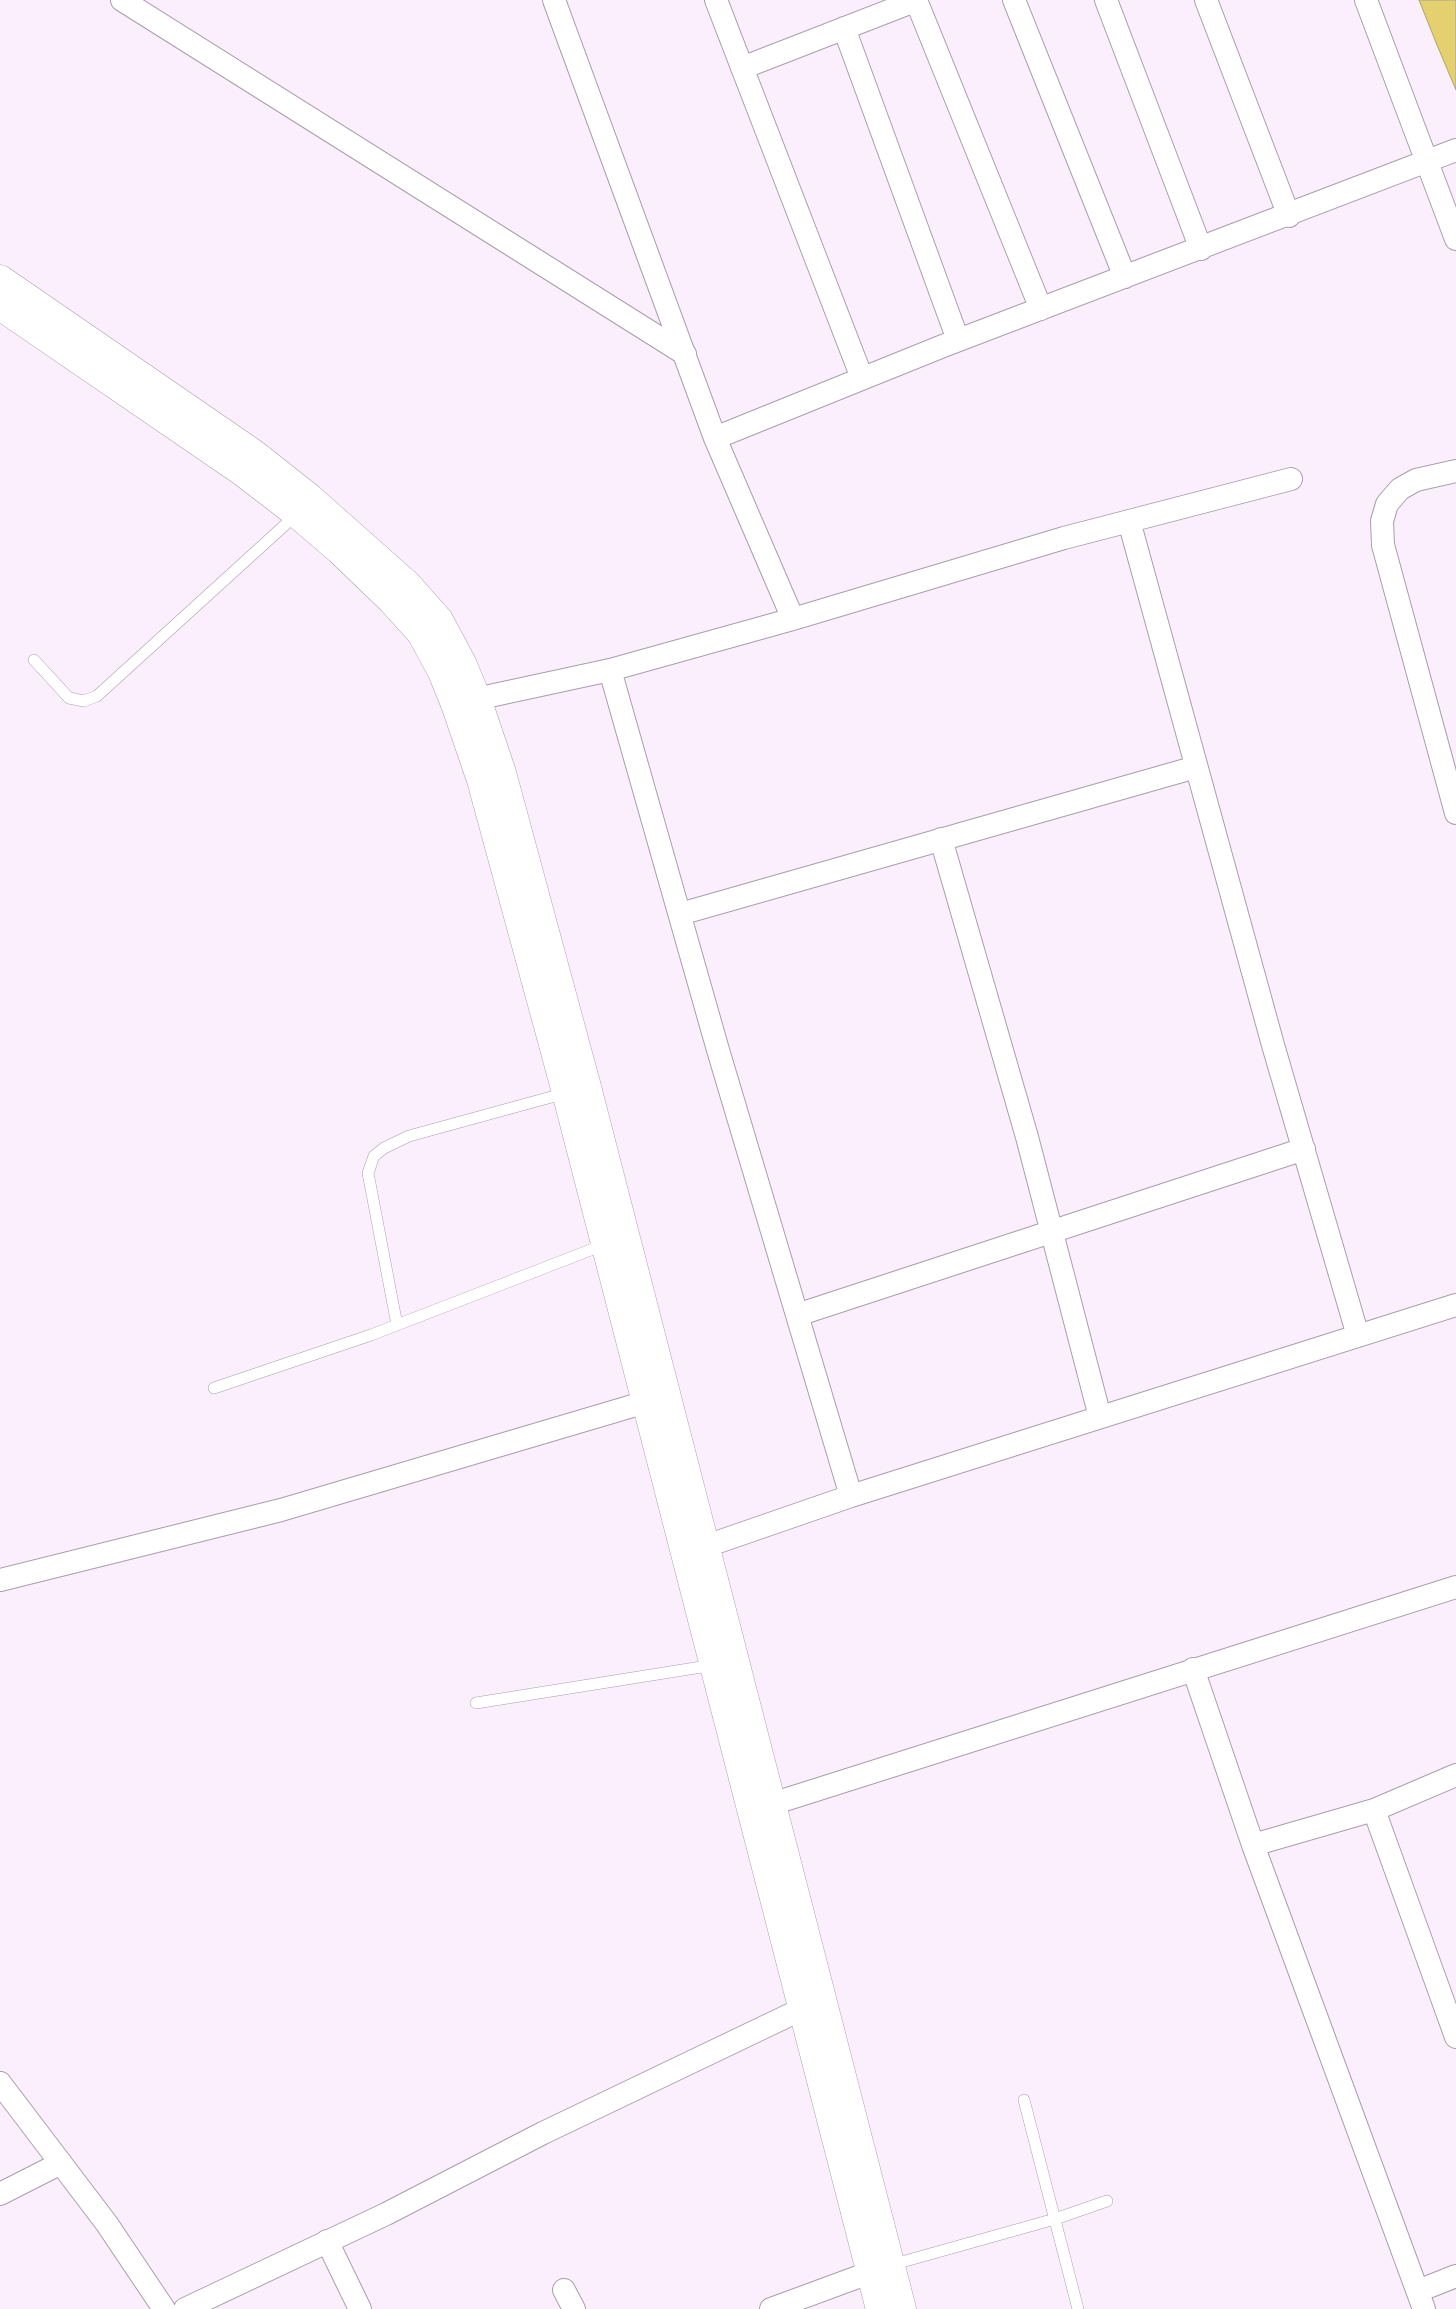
<!DOCTYPE html>
<html>
<head>
<meta charset="utf-8">
<style>
  body { margin:0 }
  canvas { display:block; background:#fbeffd }
</style>
</head>
<body>
<canvas width="1456" height="2309"></canvas>
<script>
const ctx = document.querySelector('canvas').getContext('2d');
ctx.lineJoin = 'round';
function fill(path, color) { ctx.fillStyle = color; ctx.fill(path, 'evenodd'); }
const shape = rows => new Path2D(rows.map(r => 'M' + r).join(''));
function stroke(path, color, width, dash) { ctx.strokeStyle = color; ctx.lineWidth = width; ctx.lineCap = dash ? 'butt' : 'round'; ctx.setLineDash(dash || []); ctx.stroke(path); }
const building = shape([
  [1419,0,1456,0,1456,90,1437,45,1419,0]
]);
fill(building, '#e5d06f');
stroke(building, '#a4a192', 1);
const lane = shape([
  [34,660,69,698,84,701,97,696,297,514],
  [397,1325,368,1173,374,1156,384,1148,409,1136,566,1093],
  [214,1388,371,1335,606,1244],
  [476,1703,714,1665],
  [1024,2100,1078,2309],
  [891,2265,1055,2219,1107,2201]
]);
const street = shape([
  [122,0,685,354],
  [554,0,715,438,793,619],
  [716,0,862,378],
  [916,0,1041,309],
  [1014,0,1125,277],
  [1106,0,1201,249],
  [1206,0,1289,216],
  [1366,0,1456,239],
  [844,28,958,340],
  [742,68,917,0],
  [715,438,943,346,1456,150],
  [1456,471,1416,480,1400,489,1387,504,1382,521,1383,545,1456,813],
  [1129,521,1273,1045,1358,1336],
  [610,670,718,1050,851,1496],
  [462,702,610,670,793,619,1064,538,1291,479],
  [941,839,1027,1137,1100,1417],
  [680,914,1196,767],
  [797,1315,1304,1149],
  [689,1552,851,1496,1456,1305],
  [0,1580,281,1510,646,1402],
  [1193,1669,1253,1845,1424,2309],
  [756,1809,1456,1587],
  [1374,1810,1456,2037],
  [1253,1845,1374,1810,1456,1775],
  [0,2083,107,2224,164,2309],
  [0,2194,61,2163],
  [327,2241,360,2309],
  [564,2290,574,2309],
  [1418,2291,1456,2276],
  [185,2309,386,2214,543,2133,802,2009],
  [771,2309,885,2267]
]);
const primary = shape([
  [0,279,253,453,310,498,408,585,439,620,462,663,477,699,502,773,587,1087,902,2309],
  [0,306,241,471,297,514,339,550,392,601,421,633,442,672,455,704,481,780,566,1092,880,2309]
]);
stroke(lane, '#a99eab', 12);
stroke(street, '#a99eab', 24);
stroke(primary, '#a99eab', 29);
stroke(lane, '#fff', 11);
stroke(street, '#fff', 22);
stroke(primary, '#fff', 28);
</script>
</body>
</html>
